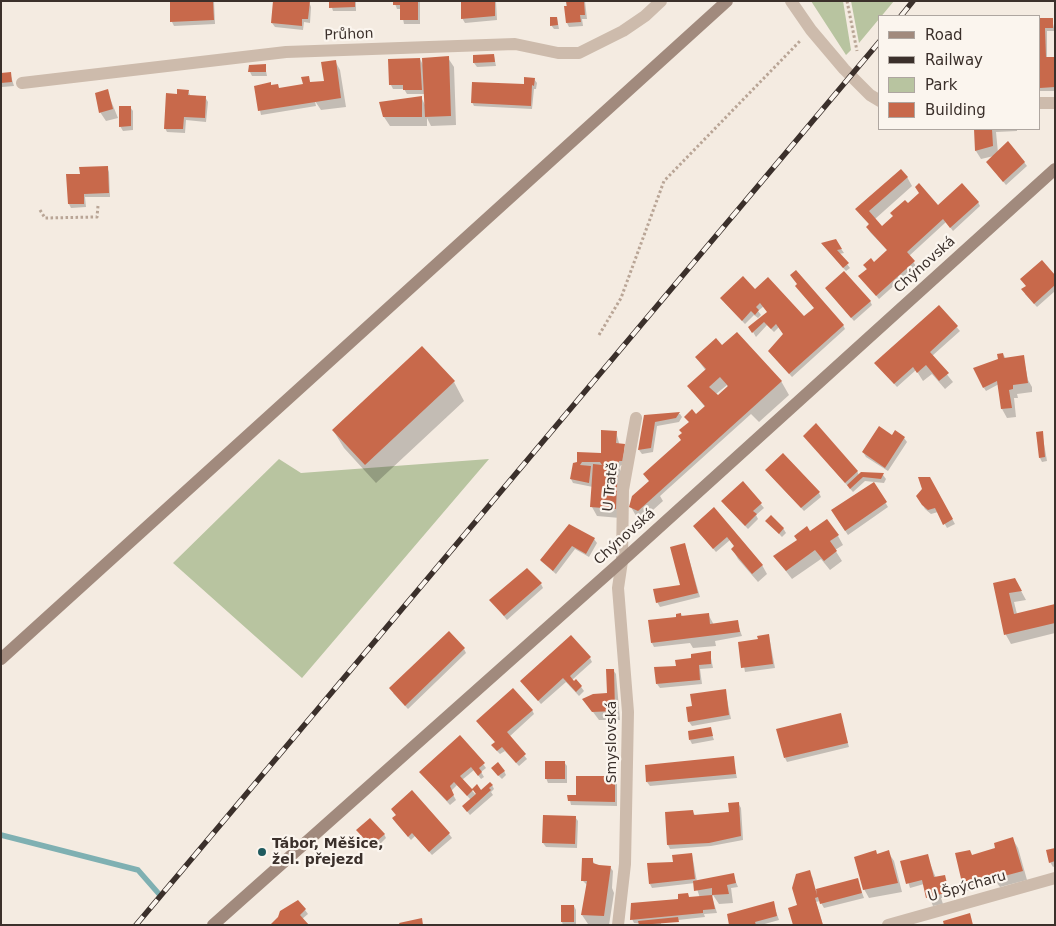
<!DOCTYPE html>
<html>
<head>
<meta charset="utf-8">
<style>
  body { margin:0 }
  #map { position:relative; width:1056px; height:926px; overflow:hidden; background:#f4ebe1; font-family:"DejaVu Sans",sans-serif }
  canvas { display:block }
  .frame { position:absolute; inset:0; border:2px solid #3b302b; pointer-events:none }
  .legend { position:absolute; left:878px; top:15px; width:162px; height:115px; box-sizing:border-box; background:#fbf5ee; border:1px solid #aea6a0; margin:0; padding:6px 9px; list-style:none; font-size:15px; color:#3b302b }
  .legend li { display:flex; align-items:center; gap:10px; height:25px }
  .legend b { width:25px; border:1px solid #aea6a0 }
</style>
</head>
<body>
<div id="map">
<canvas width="1056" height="926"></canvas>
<div class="frame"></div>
<ul class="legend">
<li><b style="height:6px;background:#a18a7d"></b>Road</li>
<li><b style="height:6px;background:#3b302b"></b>Railway</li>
<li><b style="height:14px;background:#b8c4a0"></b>Park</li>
<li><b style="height:14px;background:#c8694b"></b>Building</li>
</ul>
</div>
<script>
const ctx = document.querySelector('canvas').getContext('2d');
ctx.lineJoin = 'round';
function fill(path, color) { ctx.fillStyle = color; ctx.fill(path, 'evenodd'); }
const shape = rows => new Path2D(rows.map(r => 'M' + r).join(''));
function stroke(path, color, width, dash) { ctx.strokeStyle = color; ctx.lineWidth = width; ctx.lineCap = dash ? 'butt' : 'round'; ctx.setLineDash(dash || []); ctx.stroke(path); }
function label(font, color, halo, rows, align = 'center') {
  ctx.font = font + ' "DejaVu Sans",sans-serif'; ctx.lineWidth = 4.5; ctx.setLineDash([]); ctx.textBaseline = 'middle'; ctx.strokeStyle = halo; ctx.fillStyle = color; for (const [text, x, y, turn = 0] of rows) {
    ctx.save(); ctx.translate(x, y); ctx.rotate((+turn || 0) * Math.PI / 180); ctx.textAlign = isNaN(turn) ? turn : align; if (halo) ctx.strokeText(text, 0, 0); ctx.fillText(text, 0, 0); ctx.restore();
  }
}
fill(shape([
  [811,1,843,1,851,50,846,55],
  [851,1,894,1,859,43],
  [279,459,301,473,489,459,302,678,173,563]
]), '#b8c4a0');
fill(shape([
  [171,1,214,1,215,24,174,26,172,22],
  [330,1,356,1,356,11,333,11],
  [394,1,420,1,420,24,404,24,401,9,397,9],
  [462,1,496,1,497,20,465,23,462,18],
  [566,1,585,1,587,19,582,19,583,26,569,27,567,23],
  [309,2,311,7,310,23,304,22,303,30,275,27,272,23],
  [557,18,559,29,554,29,551,25],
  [1052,20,1055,31,1047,31,1047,58,1055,58,1055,91,1040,91,1040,26],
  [494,56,496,66,477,67,474,63],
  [448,58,454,67,456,125,431,126,427,118,427,126,390,126,384,117,421,97,425,105,425,94,407,94,404,89,393,89,391,85,420,59,424,67],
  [335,61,340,70,346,107,321,110,315,101,316,106,261,115,255,87,280,89,304,85,308,77,311,84,326,82],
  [265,66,267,76,252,76,250,72],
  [10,73,14,86,2,87,1,74],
  [534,79,537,83,536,89,534,89,532,109,474,106,472,102,525,86],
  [107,91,118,118,106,121,100,112],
  [188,91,190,95,205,97,208,102,206,122,186,120,185,133,167,132,165,128,178,95],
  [130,107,133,111,133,130,123,131,120,126],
  [975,129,1017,129,1017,131,996,132,998,153,1024,162,1027,166,1006,185,987,162,994,156,981,159,976,151],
  [107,167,109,172,110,197,85,197,86,207,71,208,69,204,68,175,81,175],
  [907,177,912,186,875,219,882,228,908,205,938,207,978,202,980,206,953,231,946,222,909,256,916,266,879,299,860,277,867,270,865,266,874,264,888,251,870,232,868,228,870,225,859,213],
  [835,240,844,253,839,254,850,268,846,271,822,244],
  [1055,277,1055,291,1037,307,1025,294,1027,287],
  [826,289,870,301,872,305,854,321],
  [758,295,804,318,843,325,845,329,792,377,772,355,784,335,779,327,774,332,767,325,756,337,750,327,768,312,764,306,758,311,761,315,758,318,754,315,745,324,724,302],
  [939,307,960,331,932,356,953,382,945,389,932,374,923,381,916,370,897,387,876,364],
  [722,347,781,381,789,395,759,422,751,414,660,496,663,501,643,519,636,516,631,507,650,482,644,474,681,441,690,423,686,417,696,416,705,407,689,386,706,371,696,357],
  [727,385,728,388,718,397,716,394],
  [1003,354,1006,359,1023,356,1028,380,1032,387,1032,392,1017,394,1018,398,1014,398,1016,417,1007,418,1002,409,999,384,986,391,984,388],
  [454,382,464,401,376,483,344,448,333,430],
  [680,414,682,417,679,422,657,426,653,452,642,454,639,450,645,416],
  [616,432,625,465,621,465,619,468,623,475,620,518,597,516,592,507,593,487,573,483,571,479,574,464,602,455],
  [1042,432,1047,461,1042,462,1040,458],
  [804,436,857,471,859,475,862,474,883,475,886,479,884,483,865,481,853,492],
  [893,436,904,438,907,442,888,471,866,457,863,452],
  [769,474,819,493,821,497,804,511],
  [929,478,955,524,947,528,938,512,931,514,925,509,918,496],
  [743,483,764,508,756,515,758,519,748,529,725,505],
  [874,484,888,507,848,535,835,515],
  [714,509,762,565,767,574,758,582,738,559,733,550,735,547,730,540,716,552,697,530],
  [767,521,783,528,786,533,782,537],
  [569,526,594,539,597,543,589,557,575,549,556,574,541,561],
  [810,533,838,536,843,545,835,550,842,561,830,570,821,559,792,579,775,557],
  [685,545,700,597,660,607,657,602,681,586],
  [541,584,543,588,507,620,491,600],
  [994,584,1020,589,1026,600,1014,602,1017,614,1055,606,1055,633,1011,644,1006,635],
  [681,614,685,619,708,614,714,625,737,622,742,636,715,641,716,646,693,648,690,643,654,647,652,643],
  [769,636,775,668,745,672,740,643,759,641],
  [464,649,466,653,408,709,393,693],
  [710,653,713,668,700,669,702,684,660,688,657,684,677,667],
  [590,658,592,662,572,680,574,683,576,680,584,691,579,696,566,682,541,704,522,682],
  [613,670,616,674,620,720,599,720,584,700,608,695],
  [725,690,731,719,692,726,689,722,693,707],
  [532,710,534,714,509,737,527,759,519,766,505,751,500,754,495,749,496,743,480,725],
  [840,715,849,747,787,762,785,758],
  [710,729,714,740,692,744,690,740],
  [733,758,737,778,650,786,647,782],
  [564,762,567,766,567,783,548,783,546,778],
  [483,764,486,768,481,772,484,777,481,779,474,770,462,780,475,794,492,785,494,789,491,792,493,795,470,815,466,810,471,800,457,785,451,791,456,800,450,805,420,772],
  [504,771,506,775,502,779,495,772],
  [615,777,617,781,617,806,571,805,569,796,577,796],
  [738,803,741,808,743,840,711,846,670,849,668,845,666,813,692,811,695,815,730,814],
  [392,810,449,834,452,838,432,855,415,836,411,840,396,823,393,819,397,816],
  [544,816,575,817,578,821,577,848,546,847,543,843],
  [360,834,384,834,386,838,374,850],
  [1012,838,1018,848,1027,880,1000,887,997,883,967,891,956,854,972,856,997,849],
  [1055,849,1055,866,1053,867,1050,862],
  [888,852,894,861,902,892,869,898,864,889,877,855],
  [692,854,697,882,733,875,738,887,731,888,733,903,719,904,713,895,712,897,717,913,704,914,705,917,678,920,661,923,661,925,634,923,632,919,688,895,690,899,700,898,695,883,652,888,650,884,674,863],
  [927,856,936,878,944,876,946,880,950,896,941,898,943,904,933,906,924,884,910,888,902,862],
  [592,859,595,865,610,867,613,871,612,888,614,893,609,925,588,924,582,915,587,885,583,881],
  [812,876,816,891,857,879,864,898,824,908,820,901,816,902,823,925,794,925],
  [773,903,779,920,761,925,731,925],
  [574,906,576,910,576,925,563,925,562,922],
  [305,910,308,914,302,919,279,918]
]), '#0003');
stroke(shape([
  [1,835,138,870,159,894]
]), '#7fb0b2', 5.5);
fill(shape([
  [170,1,213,1,214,20,170,22],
  [273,1,310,1,308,19,302,19,302,26,271,23],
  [329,1,355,1,355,7,329,8],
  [393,1,418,1,418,20,400,20,400,5,393,5],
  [461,1,495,1,495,16,461,19],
  [566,1,584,1,585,15,580,15,581,22,566,23,564,6,567,6],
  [550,17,557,17,558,25,550,26],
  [1040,18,1053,18,1053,28,1045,28,1046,57,1055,57,1055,87,1040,88],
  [494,54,495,62,473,63,473,55],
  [449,56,451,116,425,117,422,58],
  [420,58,422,90,403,90,403,85,389,85,388,59],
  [336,60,341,98,258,111,254,86,271,82,271,85,278,84,279,88,303,84,301,77,309,76,310,82,324,81,321,62],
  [266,64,266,72,248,72,249,65],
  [11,72,12,82,1,83,1,73],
  [524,77,535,78,534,86,532,85,531,106,471,103,472,82,524,84],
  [108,89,113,109,99,113,95,93],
  [177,89,189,90,188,95,206,96,205,118,184,117,183,129,164,129,166,93,177,94],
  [422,96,422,117,383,117,379,102],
  [119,106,131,106,131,126,119,127],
  [974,129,992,129,993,146,975,151],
  [1008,141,1025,162,1003,182,986,162],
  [108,166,109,193,84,194,84,204,68,204,66,174,80,174,79,167],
  [901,169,908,177,869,211,882,226,893,216,890,213,905,200,908,203,919,193,915,187,919,183,938,205,962,183,979,202,950,228,943,219,907,252,915,261,876,296,858,276,867,269,863,265,871,258,874,262,887,250,866,227,869,224,855,209],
  [836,239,842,249,837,250,849,263,843,268,821,243],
  [1042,260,1055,275,1055,285,1034,304,1021,289,1026,286,1020,279],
  [796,270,844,325,789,374,768,351,783,334,776,324,771,329,764,322,752,333,748,327,767,312,760,303,756,307,759,310,755,315,751,311,742,321,720,298,743,276,755,289,768,277,804,316,814,308,795,286,797,284,790,275],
  [844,271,871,301,851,318,825,288],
  [939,305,958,326,930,352,949,373,939,381,926,365,917,373,913,367,894,384,874,363],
  [737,332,782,381,638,511,629,507,632,496,649,481,643,474,681,440,678,436,682,433,679,430,689,422,684,417,692,409,696,414,705,406,687,386,706,369,695,357,716,338,722,345],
  [720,377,728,386,718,395,709,387],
  [422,346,455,381,365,465,332,430],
  [1003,353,1004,358,1024,355,1028,383,1013,385,1013,389,1009,390,1012,408,1001,409,997,381,983,388,973,368,998,359,997,354],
  [680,412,676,418,655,422,651,448,638,450,644,415],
  [816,423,858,471,845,483,803,436],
  [879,426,892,435,895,430,905,437,885,468,862,452],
  [601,430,617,431,616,443,625,444,623,461,619,461,618,466,616,509,590,507,593,464,602,465,600,462,582,462,580,465,591,466,589,483,570,479,573,463,577,462,577,452,601,453],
  [1043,431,1045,457,1039,458,1036,432],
  [783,453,820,492,801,508,765,470],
  [861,472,884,473,881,479,863,477,850,489,847,485],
  [918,477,930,477,953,519,943,525,935,508,928,510,922,505,916,496,922,489],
  [743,481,762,503,753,511,757,514,745,526,721,501],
  [874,482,887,502,845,531,831,510],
  [714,507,763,565,752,574,731,549,734,546,727,537,713,549,693,526],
  [771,515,784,528,779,534,765,521],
  [827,519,839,535,830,541,837,551,824,561,815,550,786,571,773,556,797,540,794,536,807,526,810,531],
  [569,524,595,538,586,554,572,546,553,571,540,560],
  [685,543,698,593,656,603,653,589,680,585,670,547],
  [527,568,542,583,504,616,489,600],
  [1015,578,1022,591,1009,593,1014,614,1055,604,1055,623,1004,635,993,583],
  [681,613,681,616,709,613,710,624,738,620,740,632,651,643,648,620,676,617,676,614],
  [449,631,465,648,405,706,389,688],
  [769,634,773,664,741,668,738,642,758,639,757,636],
  [571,635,591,657,570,676,574,681,576,679,582,686,576,692,563,678,538,701,520,681],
  [711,651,711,664,699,665,700,680,656,684,654,667,676,666,675,660,691,658,691,654],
  [606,669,614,669,615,711,592,712,582,699,593,694,607,693],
  [513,688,533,710,507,732,526,754,516,763,502,747,497,751,491,745,495,742,476,721],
  [726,689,729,715,688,722,686,707,692,706,690,694],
  [841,713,848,743,784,758,776,729],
  [711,727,713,736,689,740,688,731],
  [460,735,485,763,479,768,482,772,478,776,471,767,460,776,472,789,477,784,481,790,490,782,493,785,489,788,491,790,467,812,462,806,476,794,473,790,467,796,454,782,450,786,454,795,447,801,419,772],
  [734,756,736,774,646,782,645,765],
  [545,761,565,761,565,779,545,779],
  [498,762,505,771,498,776,491,768],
  [576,776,615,776,615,802,568,801,567,795,576,795],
  [412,790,450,833,429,852,412,833,408,837,392,818,396,815,391,809],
  [739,802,741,836,709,843,667,845,665,812,693,810,694,815,729,812,728,803],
  [543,815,576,816,575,844,542,843],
  [370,818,385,834,371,846,356,830],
  [1013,837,1023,871,963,887,955,853,970,850,972,855,985,851,995,848,994,843],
  [1055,848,1055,861,1049,863,1046,850],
  [876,850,877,854,889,850,898,883,863,890,854,857],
  [692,853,695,879,649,884,647,863,673,862,672,855],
  [928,854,934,877,945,875,949,892,926,898,922,880,906,884,900,861],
  [582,858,593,858,593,863,599,865,611,866,604,916,581,915,587,881,581,881],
  [810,870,817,895,816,889,858,878,862,893,820,904,818,897,815,898,823,925,793,925,788,908,797,905,792,888,796,874],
  [734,873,736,883,727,885,729,894,712,895,715,909,703,910,703,913,630,920,631,903,678,899,678,894,688,893,689,897,712,895,712,888,694,891,693,881],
  [298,900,306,909,300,915,309,925,270,925,278,917,280,911],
  [774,901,777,916,755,922,756,925,729,925,727,914],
  [561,905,574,905,574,922,561,922],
  [970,913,973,925,944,925,943,921],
  [678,917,679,922,639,925,638,921],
  [422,918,423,925,400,925,399,923]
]), '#c8694b');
stroke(shape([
  [847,1,857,51],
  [40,210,45,218,97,217,98,206],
  [599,335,621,298,664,181,800,41]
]), '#b9a596', 3, [2.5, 2.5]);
stroke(shape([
  [791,1,811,30,844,69,870,95,880,101],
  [22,83,286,52,515,44,558,53,579,53,623,31,645,16,661,1],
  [1040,103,1055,103],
  [618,925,625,864,628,712,618,588,622,561,623,490,636,418],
  [888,925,1055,878]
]), '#cdbbac', 12);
stroke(shape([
  [1,659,727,1],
  [213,925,622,561,1055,169]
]), '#a18a7d', 12);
const rail = shape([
  [901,16,913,1],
  [136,925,880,41]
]);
stroke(rail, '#3b302b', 5.5);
stroke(rail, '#fbf5ee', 4, [11]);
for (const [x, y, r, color] of [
  [262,852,5,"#1f5a5e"]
]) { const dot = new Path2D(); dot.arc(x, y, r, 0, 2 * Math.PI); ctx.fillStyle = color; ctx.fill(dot); stroke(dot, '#fbf5ee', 2); }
label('14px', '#3b302b', '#fbf5ee', [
  ["Průhon",349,35,-2],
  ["Chýnovská",925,265,-42],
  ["U Tratě",611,487,-84],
  ["Chýnovská",625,537,-42],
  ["Smyslovská",612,742,-90],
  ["U Špýcharu",967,887,-16]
]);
label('bold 14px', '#3b302b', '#fbf5ee', [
  ["Tábor, Měšice,",272,844],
  ["žel. přejezd",272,860]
], 'left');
</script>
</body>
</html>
